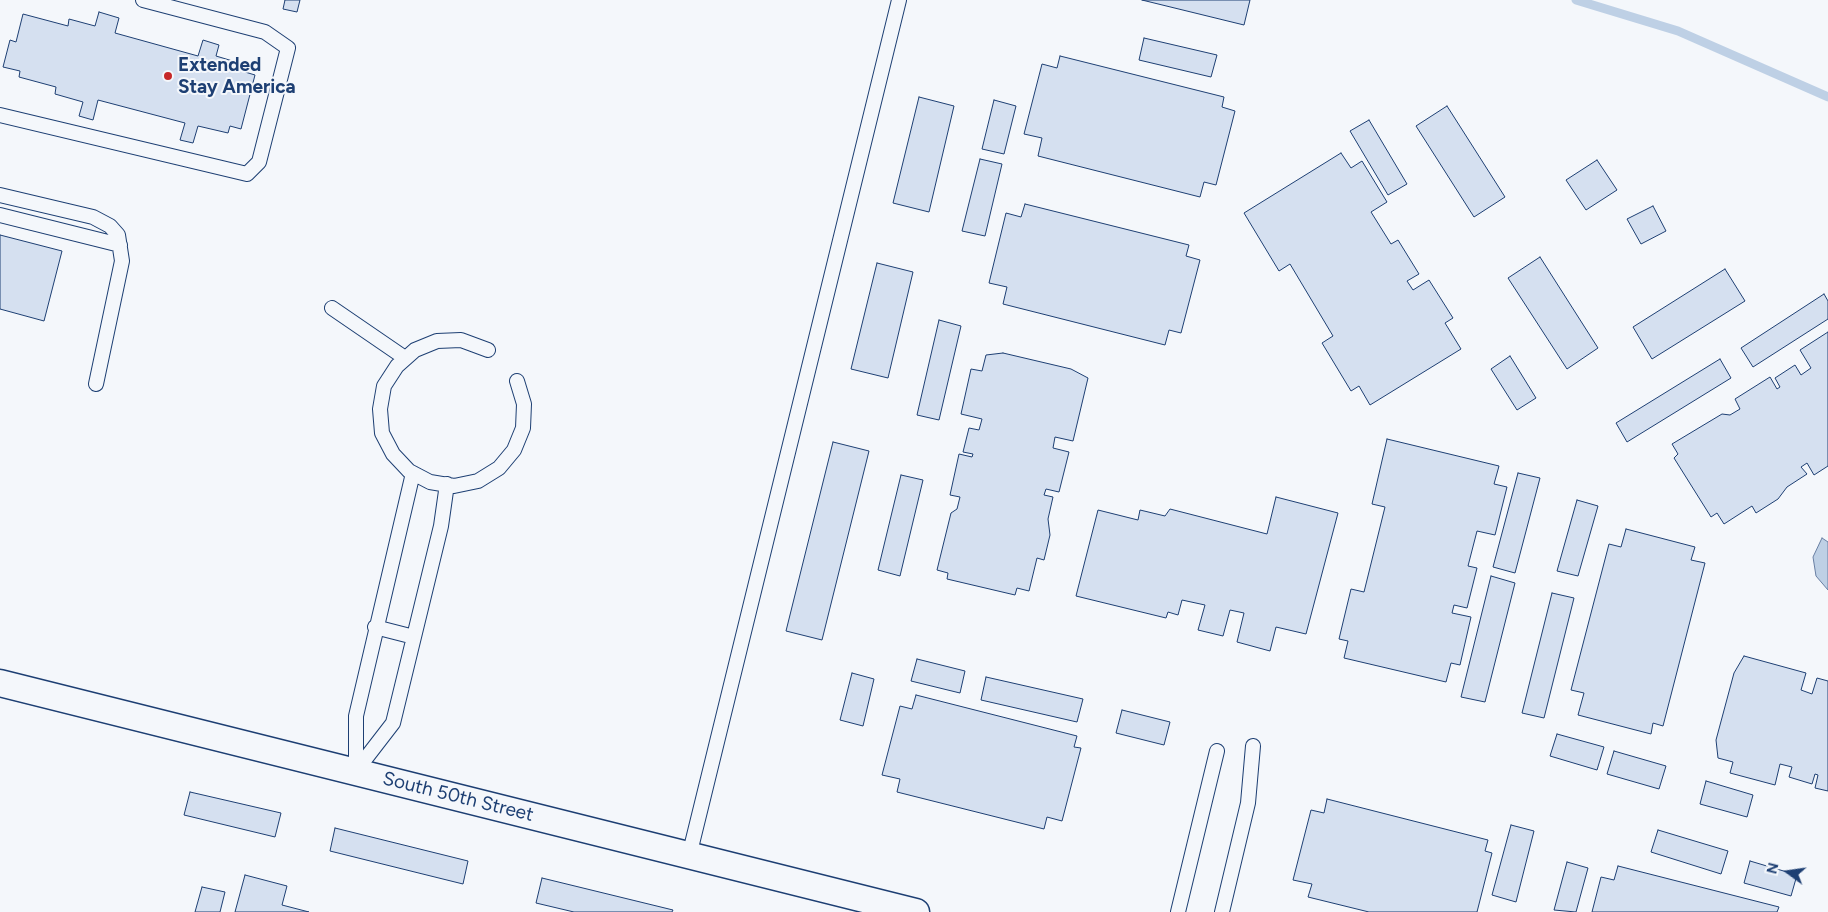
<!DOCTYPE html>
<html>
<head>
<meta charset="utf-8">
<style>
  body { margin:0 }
  #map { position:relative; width:1828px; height:912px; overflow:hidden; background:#f4f7fb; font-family:Figtree,sans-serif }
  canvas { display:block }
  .north { position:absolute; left:1763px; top:847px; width:50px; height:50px; -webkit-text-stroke:4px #f4f7fb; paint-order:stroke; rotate:284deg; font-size:14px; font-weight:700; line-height:20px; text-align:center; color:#1d3f73 }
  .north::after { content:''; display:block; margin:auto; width:18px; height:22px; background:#1d3f73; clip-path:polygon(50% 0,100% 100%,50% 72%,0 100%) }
</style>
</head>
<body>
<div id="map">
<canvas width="1828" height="912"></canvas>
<div class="north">N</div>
</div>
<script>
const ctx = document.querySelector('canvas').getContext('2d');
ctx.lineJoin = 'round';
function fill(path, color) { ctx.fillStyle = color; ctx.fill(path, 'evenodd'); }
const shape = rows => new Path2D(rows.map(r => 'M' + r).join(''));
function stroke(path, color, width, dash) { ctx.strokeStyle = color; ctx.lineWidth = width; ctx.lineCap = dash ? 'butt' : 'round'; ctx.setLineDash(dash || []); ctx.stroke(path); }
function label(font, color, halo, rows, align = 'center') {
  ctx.font = font + ' Figtree,sans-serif'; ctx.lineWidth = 4; ctx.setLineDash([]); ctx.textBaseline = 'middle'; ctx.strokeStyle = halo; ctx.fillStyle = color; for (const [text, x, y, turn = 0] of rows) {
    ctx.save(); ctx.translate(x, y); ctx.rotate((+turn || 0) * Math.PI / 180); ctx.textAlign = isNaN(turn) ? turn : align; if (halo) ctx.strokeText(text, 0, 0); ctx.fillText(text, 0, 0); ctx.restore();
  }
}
const water = shape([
  [1822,538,1828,542,1828,590,1816,576,1813,557,1822,538]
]);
fill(water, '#bed0e5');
stroke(water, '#687fa3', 1);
stroke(shape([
  [1576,0,1678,31,1828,97]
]), '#bed0e5', 9);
const building = shape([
  [285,0,300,0,297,12,283,9,285,0],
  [1142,0,1250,0,1244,25,1142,0],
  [99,12,119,18,115,33,198,56,203,40,219,45,216,56,246,65,245,72,255,75,241,129,230,126,228,133,198,126,193,143,180,140,185,123,98,100,93,120,79,116,83,102,55,94,56,87,19,77,20,71,3,67,10,40,16,42,23,14,68,26,69,19,95,26,99,12],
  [1144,38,1217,55,1211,77,1139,60,1144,38],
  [1060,56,1224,97,1222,107,1235,111,1216,185,1204,182,1200,197,1038,156,1042,138,1024,134,1042,64,1057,68,1060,56],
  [919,97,954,106,929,212,893,203,919,97],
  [994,100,1016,106,1004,154,982,149,994,100],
  [1447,106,1505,197,1474,217,1416,126,1447,106],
  [1369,120,1407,184,1388,195,1350,131,1369,120],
  [1341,153,1351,168,1362,161,1387,202,1371,212,1391,244,1398,240,1419,274,1407,281,1413,290,1429,280,1453,318,1445,323,1461,349,1370,405,1359,386,1351,391,1322,343,1333,336,1290,264,1279,271,1244,213,1341,153],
  [980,159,1002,164,985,236,962,231,980,159],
  [1597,160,1617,190,1586,210,1566,180,1597,160],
  [1025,204,1189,245,1186,256,1200,260,1181,333,1169,330,1165,345,1003,304,1007,287,989,283,1006,213,1021,217,1025,204],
  [1653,206,1666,231,1641,244,1627,219,1653,206],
  [0,235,62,251,44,321,0,309,0,235],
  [1540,257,1598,348,1567,369,1508,278,1540,257],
  [877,263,913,272,888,378,851,369,877,263],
  [1725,269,1745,301,1652,359,1633,327,1725,269],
  [1824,294,1828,301,1828,319,1753,367,1741,348,1824,294],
  [939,320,961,326,939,420,917,415,939,320],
  [1828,332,1828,466,1814,475,1807,463,1801,467,1807,474,1787,487,1778,499,1756,513,1752,506,1724,524,1717,513,1711,517,1674,458,1678,454,1672,444,1722,414,1730,415,1740,409,1735,399,1770,377,1777,389,1780,387,1775,378,1795,365,1801,375,1811,368,1800,350,1828,332],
  [1003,353,1071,369,1088,378,1073,441,1055,437,1053,448,1069,452,1059,492,1046,489,1044,495,1053,497,1048,519,1050,535,1044,560,1037,558,1029,591,1017,588,1015,595,947,579,948,573,937,570,951,513,957,509,960,497,950,495,959,454,972,457,973,454,963,452,969,428,979,430,982,419,961,414,971,369,982,371,986,355,1003,353],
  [1510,356,1536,398,1517,410,1491,369,1510,356],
  [1720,359,1731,378,1627,442,1616,423,1720,359],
  [1387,439,1499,466,1494,484,1507,487,1495,535,1477,531,1468,566,1477,568,1467,608,1454,605,1452,613,1471,617,1460,665,1451,663,1446,682,1344,658,1348,641,1339,639,1351,589,1364,592,1385,507,1372,504,1387,439],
  [833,442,869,451,822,640,786,631,833,442],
  [1518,473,1540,478,1515,573,1493,567,1518,473],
  [901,475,923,480,900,576,878,570,901,475],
  [1276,497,1338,513,1306,634,1276,627,1270,651,1237,642,1244,613,1230,610,1223,636,1198,630,1205,605,1182,600,1178,615,1168,612,1166,618,1076,596,1098,510,1138,520,1140,510,1165,516,1170,509,1267,534,1276,497],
  [1577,500,1598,506,1578,576,1557,571,1577,500],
  [1626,529,1695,547,1691,560,1705,563,1663,726,1653,723,1651,734,1578,715,1584,693,1571,690,1609,544,1621,547,1626,529],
  [1491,576,1515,583,1485,702,1461,697,1491,576],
  [1552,593,1574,598,1544,718,1522,713,1552,593],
  [1744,656,1806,673,1801,690,1812,694,1817,678,1828,681,1828,791,1815,788,1818,775,1815,774,1812,784,1789,777,1792,767,1780,764,1775,785,1730,773,1733,762,1718,758,1716,740,1734,673,1744,656],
  [917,659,965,671,960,693,911,681,917,659],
  [852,673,874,679,863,726,840,720,852,673],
  [986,677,1083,699,1077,722,981,700,986,677],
  [916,695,1077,736,1074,747,1081,748,1062,821,1047,817,1044,829,897,792,900,779,882,775,900,706,912,709,916,695],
  [1122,710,1170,722,1164,745,1116,733,1122,710],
  [1557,734,1604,747,1597,770,1550,756,1557,734],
  [1614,751,1666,766,1659,789,1607,774,1614,751],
  [1706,781,1753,795,1747,817,1700,804,1706,781],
  [190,792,281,813,275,837,184,815,190,792],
  [1327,799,1488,840,1485,851,1492,853,1477,912,1369,912,1308,897,1312,884,1293,880,1311,810,1324,813,1327,799],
  [1511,825,1534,831,1516,902,1492,895,1511,825],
  [335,828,468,861,463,884,330,851,335,828],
  [1658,830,1728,851,1721,874,1651,852,1658,830],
  [1750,861,1797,875,1791,896,1744,883,1750,861],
  [1567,862,1588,868,1576,912,1554,910,1567,862],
  [1618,866,1779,907,1777,912,1592,912,1601,877,1614,880,1618,866],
  [245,875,287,886,282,905,309,912,235,912,245,875],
  [542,878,673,910,672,912,574,912,536,903,542,878],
  [202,887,225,892,220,912,195,912,202,887]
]);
fill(building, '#d5e0f0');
stroke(building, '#1d3f73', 1);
const service = shape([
  [0,115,247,174,259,162,288,48,265,32,143,0],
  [0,195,93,217,110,226,118,235,122,261,96,384],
  [0,215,120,245],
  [332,308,405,358],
  [488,350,461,340,437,341,415,350,397,366,384,386,380,409,382,433,393,454,409,471,430,482,454,486,478,481,499,468,514,450,523,428,524,404,517,381],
  [413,473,356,716,356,771,393,723,441,526,447,484],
  [375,627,414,637],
  [689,856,899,0],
  [1178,912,1217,751],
  [1222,912,1248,803,1253,746]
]);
const minor = shape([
  [0,683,916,912]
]);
stroke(service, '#1d3f73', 16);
stroke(minor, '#1d3f73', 29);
stroke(service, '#f4f7fb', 14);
stroke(minor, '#f4f7fb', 26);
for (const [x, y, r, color] of [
  [168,76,5,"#c62828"]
]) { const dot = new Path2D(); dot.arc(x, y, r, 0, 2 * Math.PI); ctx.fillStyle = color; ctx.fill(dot); stroke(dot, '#f4f7fb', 2); }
label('bold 19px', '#1d3f73', '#f4f7fb', [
  ["Extended",178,65],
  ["Stay America",178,87]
], 'left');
label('19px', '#1d3f73', '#f4f7fb', [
  ["South 50th Street",458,797,14]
]);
</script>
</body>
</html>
